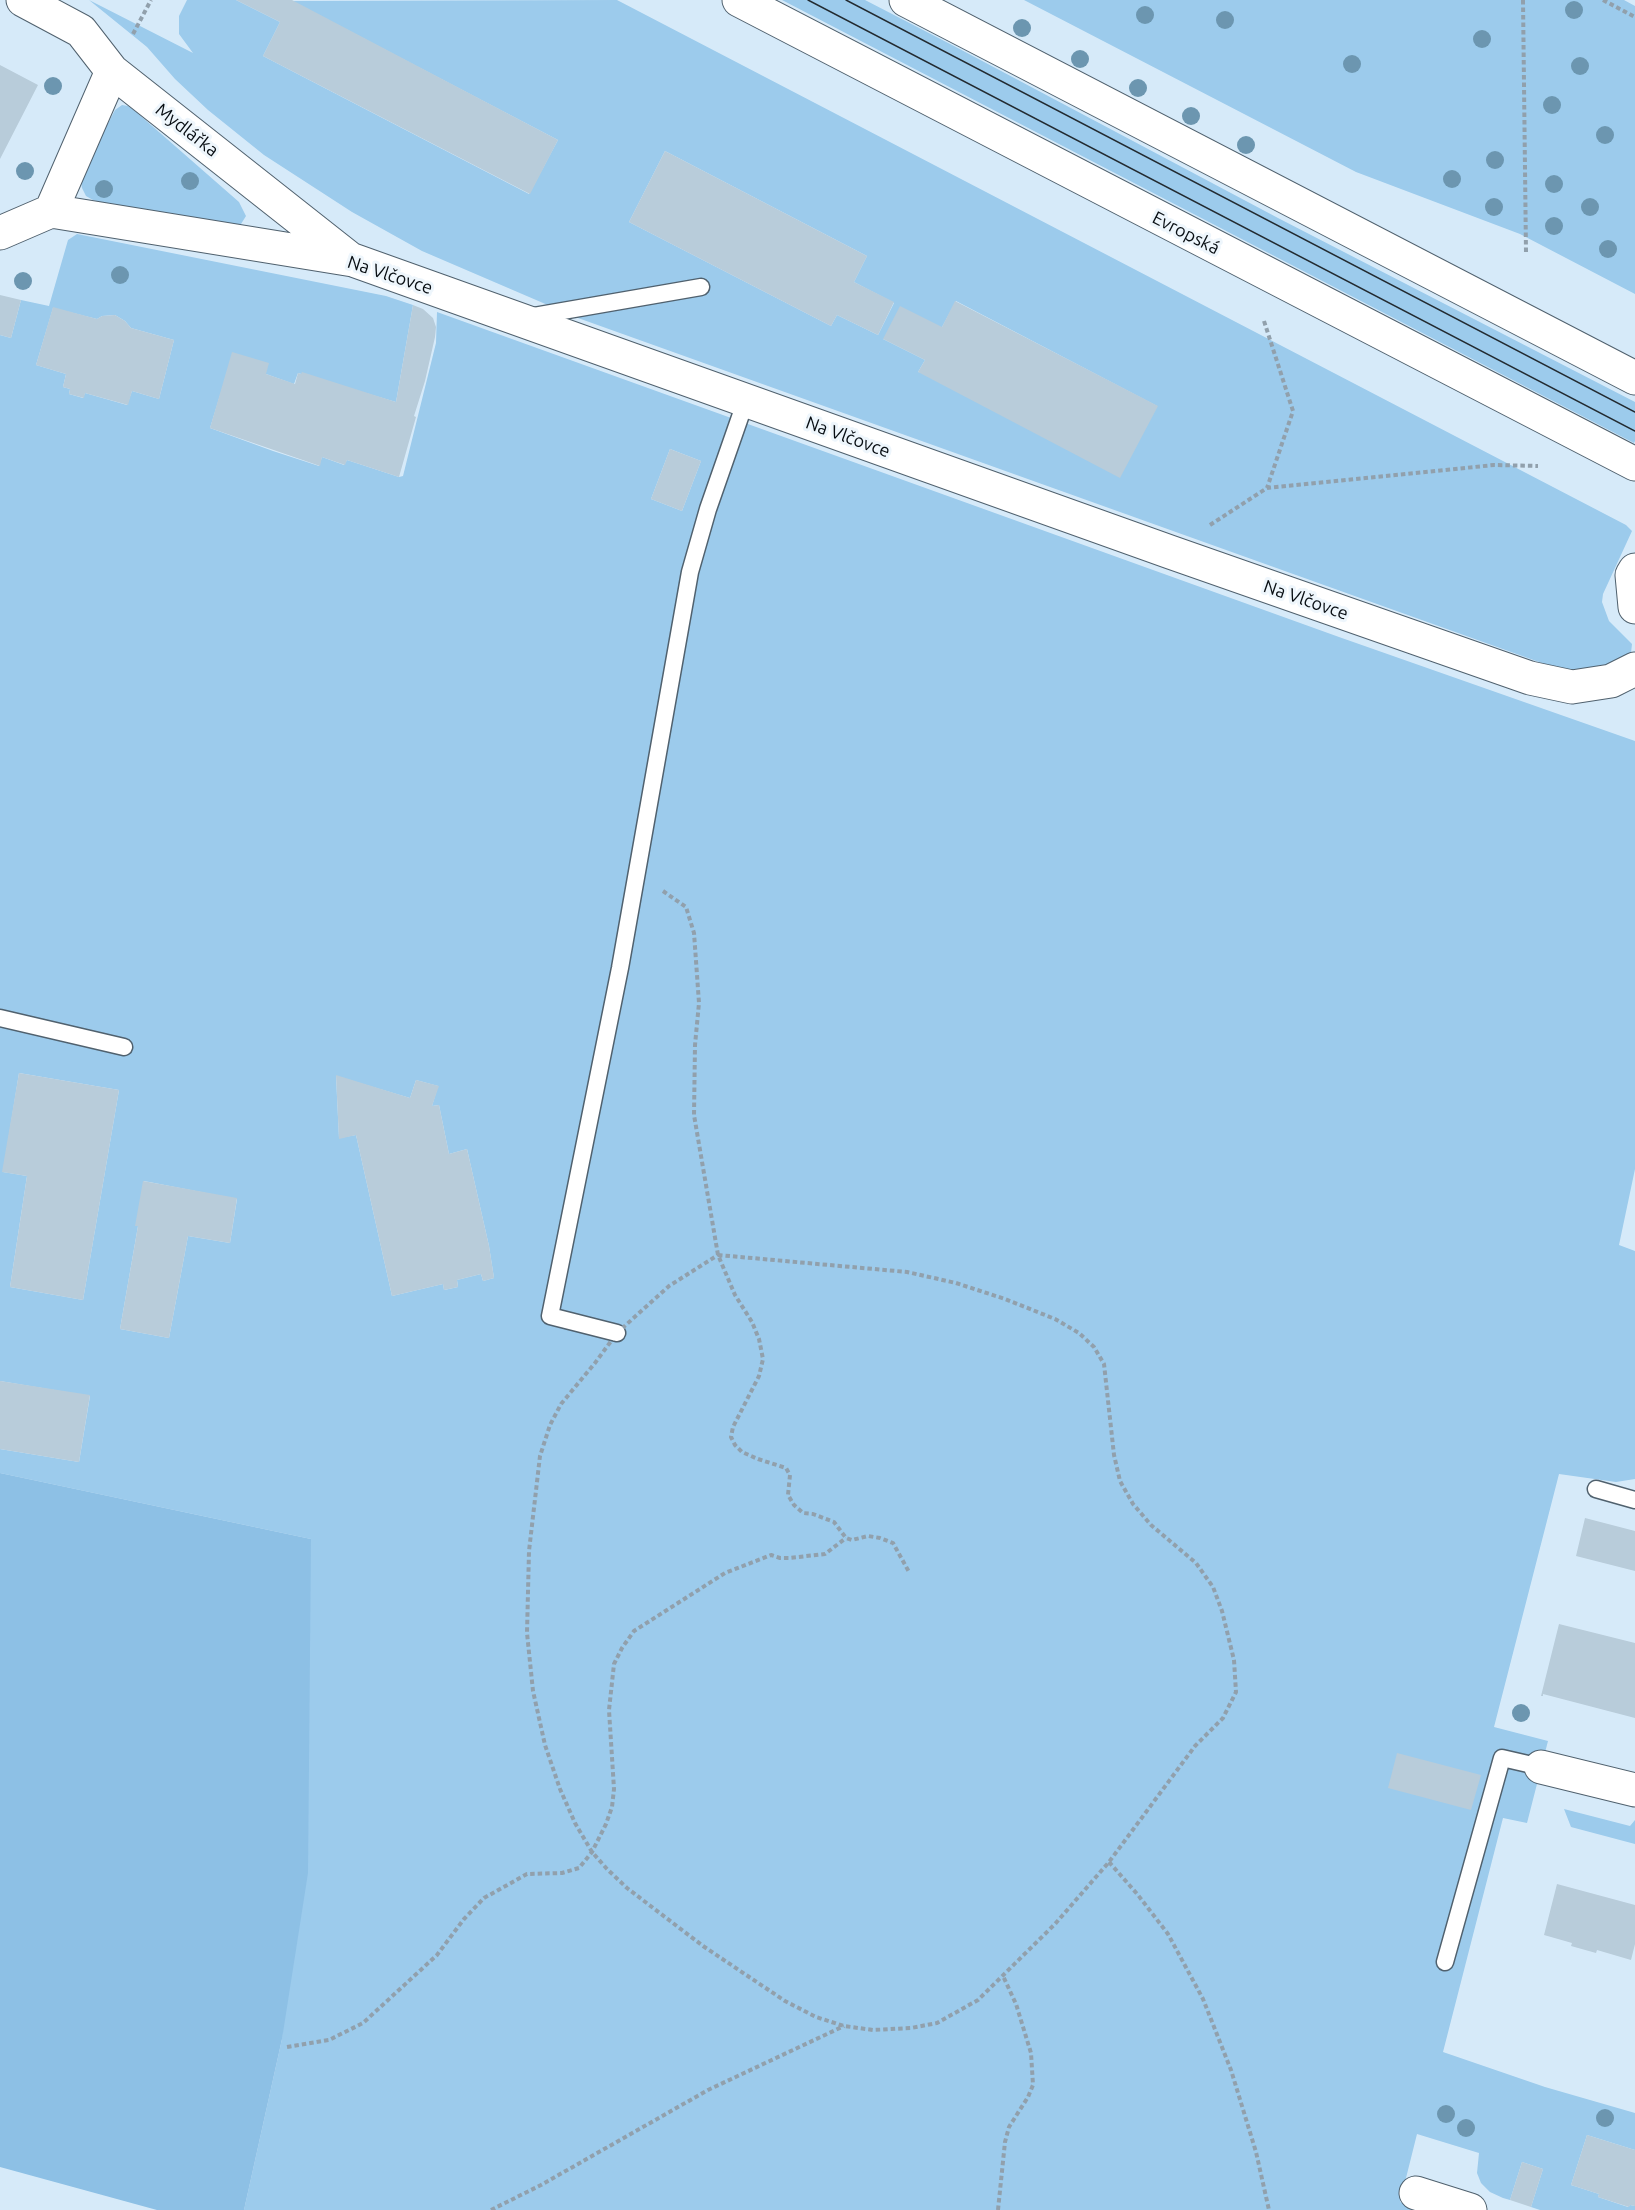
<!DOCTYPE html>
<html>
<head>
<meta charset="utf-8">
<style>
  body { margin:0 }
  canvas { display:block; background:#d6eaf9 }
</style>
</head>
<body>
<canvas width="1635" height="2210"></canvas>
<script>
const ctx = document.querySelector('canvas').getContext('2d');
ctx.lineJoin = 'round';
function fill(path, color) { ctx.fillStyle = color; ctx.fill(path, 'evenodd'); }
const shape = rows => new Path2D(rows.map(r => 'M' + r).join(''));
function stroke(path, color, width, dash) { ctx.strokeStyle = color; ctx.lineWidth = width; ctx.lineCap = dash ? 'butt' : 'round'; ctx.setLineDash(dash || []); ctx.stroke(path); }
function label(font, color, halo, rows, align = 'center') {
  ctx.font = font + ' Ubuntu,sans-serif'; ctx.lineWidth = 6; ctx.setLineDash([]); ctx.textBaseline = 'middle'; ctx.strokeStyle = halo; ctx.fillStyle = color; for (const [text, x, y, turn = 0] of rows) {
    ctx.save(); ctx.translate(x, y); ctx.rotate((+turn || 0) * Math.PI / 180); ctx.textAlign = isNaN(turn) ? turn : align; if (halo) ctx.strokeText(text, 0, 0); ctx.fillText(text, 0, 0); ctx.restore();
  }
}
fill(shape([
  [89,0,193,53,179,34,179,16,187,0,236,0,280,22,263,56,529,194,558,140,292,1,617,0,1626,525,1632,531,1603,594,1602,602,1609,621,1632,644,1631,653,1628,659,1588,672,1553,667,578,318,422,251,352,212,264,155,208,110,175,79,147,47],
  [665,151,867,256,854,282,894,303,878,335,837,315,831,326,629,222],
  [956,301,1157,406,918,372,925,360,883,339,942,327],
  [782,0,865,0,954,46,1278,218,1635,402,1635,441,1634,443],
  [1024,0,1624,0,1635,6,1635,294,1520,234,1356,172],
  [122,105,128,106,135,111,239,202,246,216,241,224,233,227,106,204,93,200,86,196,82,188,80,177,115,110],
  [77,234,386,296,413,305,396,402,298,373,294,384,266,374,233,353,210,428,273,451,319,466,322,457,344,465,347,460,399,477,403,476,436,343,437,312,1339,637,1635,741,1635,1169,1619,1245,1635,1251,1635,1479,1616,1482,1559,1474,1494,1727,1548,1741,1527,1823,1503,1818,1443,2052,1545,2087,1635,2113,1635,2150,1587,2135,1571,2185,1599,2194,1598,2197,1628,2207,1630,2205,1635,2206,1635,2210,1540,2210,1531,2207,1543,2169,1522,2162,1510,2200,1503,2198,1490,2192,1481,2183,1477,2173,1479,2153,1417,2134,1400,2202,1421,2210,244,2210,282,2039,311,1539,0,1473,0,1449,79,1462,90,1396,0,1381,0,335,11,338,21,300,49,306,68,240],
  [53,308,97,319,102,316,115,315,125,321,131,328,174,340,159,399,132,391,127,405,85,393,83,398,69,394,70,389,63,387,66,374,36,365],
  [670,449,701,461,682,511,651,499],
  [19,1073,119,1090,83,1300,10,1287,27,1176,3,1172],
  [336,1076,410,1098,416,1080,438,1086,432,1106,439,1105,449,1154,467,1149,489,1246,494,1278,483,1281,481,1274,457,1280,458,1287,444,1290,443,1284,392,1296,356,1135,339,1138],
  [144,1181,237,1199,230,1243,188,1236,169,1338,120,1329,138,1226,136,1226],
  [1564,1809,1630,1826,1635,1820,1635,1844,1571,1827]
]), '#9ccbec');
fill(shape([
  [0,1473,311,1539,308,1873,282,2039,244,2210,157,2210,0,2167]
]), '#8dc0e5');
fill(shape([
  [236,0,292,0,558,140,530,194,263,56,280,22],
  [0,65,38,85,0,159],
  [665,151,867,256,854,282,894,302,878,335,837,315,831,326,629,222],
  [0,295,21,300,11,338,0,335],
  [955,301,1158,406,1120,478,918,372,925,360,883,339,900,306,942,327],
  [413,305,423,309,433,318,436,327,435,337,425,381,414,416,416,417,399,477,347,460,345,465,322,457,320,466,210,428,232,352,269,363,266,374,295,384,298,373,301,374,302,372,396,402],
  [53,307,97,319,102,316,115,315,125,321,131,328,174,340,159,399,132,391,128,405,85,393,84,398,69,394,70,389,63,387,66,374,36,365],
  [670,449,701,461,682,511,651,499],
  [19,1073,119,1090,83,1300,10,1287,27,1176,2,1172],
  [336,1075,410,1098,416,1080,439,1086,432,1106,439,1105,449,1154,467,1149,489,1246,494,1278,483,1281,481,1274,457,1280,458,1287,444,1290,443,1284,392,1296,356,1135,339,1139],
  [143,1181,237,1198,230,1243,188,1236,169,1338,120,1329,138,1226,135,1226],
  [0,1381,90,1395,79,1462,0,1449],
  [1585,1518,1635,1531,1635,1571,1576,1556],
  [1559,1624,1635,1643,1635,1718,1543,1694,1543,1696,1541,1696],
  [1397,1753,1481,1775,1471,1810,1388,1788],
  [1557,1884,1635,1905,1635,1944,1631,1960,1597,1950,1596,1953,1571,1946,1572,1943,1544,1935],
  [1587,2135,1635,2150,1635,2206,1630,2205,1629,2207,1598,2197,1599,2194,1571,2185],
  [1522,2162,1543,2169,1531,2207,1510,2200]
]), '#b8ccda');
const lane = shape([
  [528,317,701,287],
  [0,1018,124,1047],
  [617,1333,550,1316,620,968,690,572,708,509,746,400],
  [1596,1489,1635,1500],
  [1445,1962,1502,1758,1541,1767]
]);
const street = shape([
  [23,0,81,31,112,71,349,258],
  [51,211,353,260,1170,552,1530,678,1572,687,1611,681,1635,669],
  [0,233,51,211,112,71],
  [1635,570,1632,575,1635,607],
  [1541,1767,1635,1790],
  [1416,2193,1470,2210]
]);
const primary = shape([
  [739,0,1635,464],
  [906,0,1635,378]
]);
stroke(lane, '#50616e', 19);
stroke(street, '#50616e', 35);
stroke(primary, '#50616e', 35);
stroke(shape([
  [1523,0,1526,253],
  [1603,0,1635,17],
  [133,34,151,0],
  [1264,321,1293,411,1267,488],
  [1210,525,1267,488,1494,465,1538,466],
  [663,891,686,907,694,933,699,1003,695,1045,694,1115,718,1255,735,1295,752,1322,759,1339,763,1359,759,1376,733,1427,731,1437,735,1445,742,1452,758,1459,786,1468,790,1475,788,1495,794,1505,803,1513,813,1514,834,1522,846,1538,852,1540,868,1536,880,1538,893,1543,909,1572],
  [718,1255,907,1272,956,1283,1005,1299,1055,1319,1079,1333,1094,1347,1104,1364,1114,1455,1120,1481,1133,1504,1151,1525,1196,1563,1213,1587,1222,1611,1234,1660,1236,1692,1223,1718,1195,1746,1109,1862,1055,1924,978,2000,937,2023,911,2028,873,2030,844,2026,816,2017,785,2001,703,1946,627,1888,607,1869,592,1852,575,1823,560,1789,545,1745,533,1691,527,1633,529,1551,540,1456,550,1425,561,1404,595,1363,617,1333,669,1286,718,1255],
  [1109,1862,1138,1895,1168,1934,1203,1999,1231,2070,1256,2152,1269,2210],
  [287,2047,329,2040,363,2023,437,1955,464,1919,484,1898,527,1874,562,1873,579,1868,592,1852,606,1824,612,1807,614,1789,609,1710,614,1664,622,1648,634,1631,725,1573,771,1555,780,1558,789,1558,825,1554,846,1538],
  [491,2210,541,2185,708,2090,844,2026],
  [998,2210,1005,2142,1009,2127,1028,2097,1033,2085,1031,2053,1016,2004,1003,1976]
]), '#91a0ac', 4, [4.5, 3]);
stroke(lane, '#fff', 16);
stroke(street, '#fff', 33);
stroke(primary, '#fff', 33);
stroke(shape([
  [808,0,1635,431],
  [846,0,1635,412]
]), '#222a30', 1.5);
ctx.fillStyle = '#6c96b0';
for (const [x, y] of [
  [1574,10],
  [1145,15],
  [1225,20],
  [1022,28],
  [1482,39],
  [1080,59],
  [1352,64],
  [1580,66],
  [53,86],
  [1138,88],
  [1552,105],
  [1191,116],
  [1605,135],
  [1246,145],
  [1495,160],
  [25,171],
  [1452,179],
  [190,181],
  [1554,184],
  [104,189],
  [1494,207],
  [1590,207],
  [1554,226],
  [1608,249],
  [120,275],
  [23,281],
  [1521,1713],
  [1446,2114],
  [1605,2118],
  [1466,2128]
]) { ctx.beginPath(); ctx.arc(x, y, 9, 0, 2 * Math.PI); ctx.fill(); }
label('18px', '#070d12', '#eef6fc', [
  ["Mydlářka",187,130,38],
  ["Evropská",1186,233,27],
  ["Na Vlčovce",390,275,18],
  ["Na Vlčovce",848,437,20],
  ["Na Vlčovce",1306,600,19]
]);
</script>
</body>
</html>
